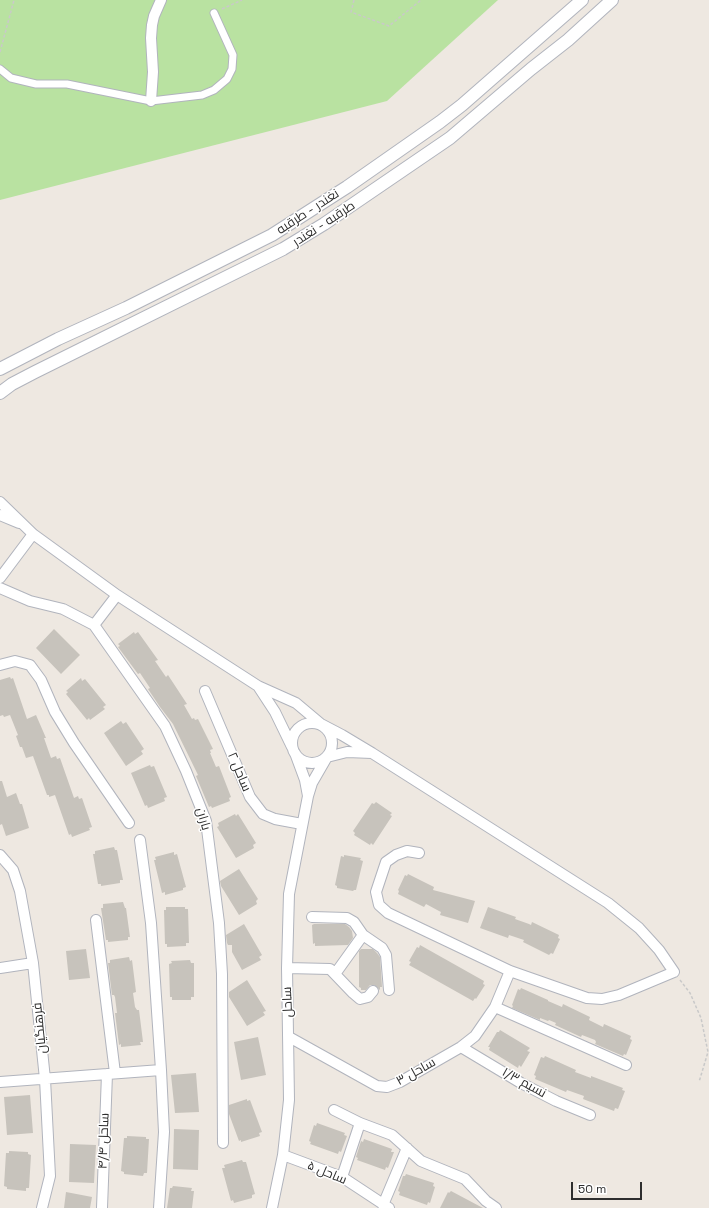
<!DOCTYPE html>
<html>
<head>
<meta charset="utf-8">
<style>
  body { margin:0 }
  #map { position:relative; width:709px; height:1208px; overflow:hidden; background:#eee8e1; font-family:"Space Grotesk",sans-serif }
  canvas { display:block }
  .scale { position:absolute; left:571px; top:1182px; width:71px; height:18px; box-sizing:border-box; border:2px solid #2e2e2e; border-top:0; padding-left:5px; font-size:12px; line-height:14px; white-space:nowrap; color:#2e2e2e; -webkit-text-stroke:3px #fff; paint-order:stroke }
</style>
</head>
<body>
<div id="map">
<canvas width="709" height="1208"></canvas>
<div class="scale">50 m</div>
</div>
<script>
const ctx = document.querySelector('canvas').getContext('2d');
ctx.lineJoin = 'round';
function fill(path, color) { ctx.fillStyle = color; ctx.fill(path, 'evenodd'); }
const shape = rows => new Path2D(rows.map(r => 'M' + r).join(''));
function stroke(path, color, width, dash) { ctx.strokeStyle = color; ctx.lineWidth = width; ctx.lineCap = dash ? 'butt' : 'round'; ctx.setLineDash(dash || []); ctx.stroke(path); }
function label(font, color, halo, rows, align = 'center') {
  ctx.font = font + ' "Space Grotesk",Cairo,sans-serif'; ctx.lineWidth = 3; ctx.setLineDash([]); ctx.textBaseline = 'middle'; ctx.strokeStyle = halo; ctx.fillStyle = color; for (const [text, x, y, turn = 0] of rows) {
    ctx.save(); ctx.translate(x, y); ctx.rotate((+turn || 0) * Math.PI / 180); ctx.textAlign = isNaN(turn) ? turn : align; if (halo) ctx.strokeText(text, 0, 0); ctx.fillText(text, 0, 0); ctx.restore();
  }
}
fill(shape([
  [0,0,498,0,387,101,0,200]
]), '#b9e2a1');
fill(shape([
  [54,629,80,655,61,674,36,648],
  [134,632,135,634,138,632,158,660,155,661,166,677,168,675,187,704,184,705,192,719,194,718,195,720,198,719,213,749,210,750,211,753,210,753,216,767,219,766,231,797,229,798,230,801,212,808,211,806,209,807,196,776,198,775,173,724,160,707,148,689,150,688,140,673,138,674,118,647,120,646,118,644],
  [10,677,11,679,13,678,27,719,36,715,46,738,44,738,51,758,56,756,57,759,60,758,74,798,78,796,79,799,82,798,92,827,89,828,90,830,72,837,71,834,69,835,55,795,49,797,49,795,47,795,33,756,26,758,22,747,20,747,16,736,18,735,10,715,4,717,3,715,0,716,0,680],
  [81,678,82,681,85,679,106,705,103,707,105,709,90,720,89,718,87,720,66,694,68,692,66,691],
  [121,721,123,724,126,722,144,749,141,751,143,754,126,766,104,733],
  [150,765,151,767,154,766,167,797,164,798,165,801,148,808,147,805,145,806,131,773],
  [0,781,2,781,7,797,16,793,20,804,22,804,29,828,6,836,2,824,0,825],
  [376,802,392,813,390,815,392,816,373,845,371,843,370,845,354,835,355,833,353,831,372,803,374,804],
  [235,814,236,816,238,814,256,843,253,845,254,848,236,858,217,827,219,826,218,823],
  [114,847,115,850,117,850,123,880,120,880,120,883,101,886,101,884,98,884,93,854,95,854,95,851],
  [174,852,174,855,177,854,186,887,183,888,183,890,165,895,165,892,162,893,154,860,156,860,155,857],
  [344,855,361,858,360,860,363,861,356,890,354,890,353,891,337,888,337,886,335,885,341,856,344,857],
  [239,869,258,899,256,901,257,904,239,915,221,886,220,881],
  [408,874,434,887,433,890,475,901,468,923,440,915,441,912,439,911,426,904,424,907,398,894,399,891,398,890,405,875,407,876],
  [123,902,125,908,126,908,130,937,128,937,128,940,108,942,108,940,106,940,101,908,103,908,103,904],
  [166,907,185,907,185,909,188,909,189,943,186,943,186,946,167,947,167,944,165,944,164,910,166,910],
  [488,907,516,917,515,919,529,924,531,925,532,922,559,935,558,938,560,939,553,954,551,953,549,955,523,942,524,940,509,935,508,938,480,928],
  [244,924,262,955,259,957,261,960,242,970,232,952,232,945,228,945,227,943,226,935],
  [314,924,345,924,349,927,352,931,353,938,348,945,315,946,315,943,313,944,312,925],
  [420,945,484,981,483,984,485,985,476,999,475,998,473,1001,409,965,411,962,409,961,417,947,419,948],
  [86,949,90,978,69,980,66,951],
  [361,949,373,949,377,953,380,957,382,987,380,987,380,990,374,985,370,985,366,990,361,990,361,988,359,987,359,951],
  [129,957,130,961,132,960,136,992,133,993,135,1007,137,1010,139,1010,143,1042,140,1042,141,1045,121,1047,121,1044,119,1045,115,1013,117,1013,115,997,114,995,112,995,108,963,110,963,110,960],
  [190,960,191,963,194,963,194,997,191,997,191,1000,172,1000,172,997,170,997,169,964,172,963,171,961],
  [247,980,266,1011,263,1012,265,1015,247,1026,229,997,229,992],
  [521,988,548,1000,548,1001,562,1007,563,1004,590,1017,589,1020,603,1027,604,1024,631,1036,630,1039,632,1040,626,1055,624,1054,623,1056,595,1044,596,1042,595,1040,582,1035,581,1037,555,1025,556,1023,549,1020,548,1021,540,1018,540,1020,512,1008,513,1006,512,1005,518,989,520,990],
  [500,1030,530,1048,527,1051,530,1052,521,1067,519,1065,518,1068,489,1050,490,1047,488,1047,497,1032,499,1032],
  [258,1037,266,1075,241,1080,234,1042],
  [545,1056,576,1070,575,1072,591,1078,591,1076,623,1088,622,1090,625,1091,618,1109,615,1108,614,1111,583,1099,584,1096,567,1090,566,1092,535,1079,536,1076,534,1075,541,1057,544,1058],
  [196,1073,199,1112,175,1113,171,1075],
  [30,1095,33,1133,7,1135,4,1097],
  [247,1099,247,1101,250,1100,262,1132,259,1133,260,1136,241,1142,241,1140,239,1141,229,1114,229,1105],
  [317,1123,345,1133,344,1135,347,1136,341,1152,339,1151,338,1154,310,1144,311,1142,309,1141,314,1125,316,1126],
  [174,1129,199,1130,198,1170,173,1169],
  [127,1136,146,1137,146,1139,149,1139,147,1173,144,1173,143,1176,124,1174,124,1172,121,1171,124,1138,127,1138],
  [364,1139,392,1149,391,1152,394,1152,388,1168,386,1167,385,1170,357,1160,358,1158,356,1157,361,1141,363,1142],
  [70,1144,96,1145,94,1183,69,1182],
  [9,1151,28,1152,28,1154,31,1155,29,1188,26,1188,26,1191,7,1189,7,1187,4,1186,6,1153,9,1153],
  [242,1160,243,1162,246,1162,255,1194,252,1195,252,1198,234,1203,233,1200,231,1201,222,1168,225,1168,224,1165],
  [406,1174,434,1183,433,1186,435,1187,430,1203,428,1202,427,1205,399,1195,400,1192,398,1191,403,1176,405,1176],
  [173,1186,192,1188,191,1191,194,1191,192,1208,167,1208,170,1188,172,1188],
  [451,1191,483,1208,440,1208,448,1192,449,1193],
  [66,1192,92,1197,90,1208,64,1208]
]), '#c7c3bc');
const pedestrian = shape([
  [0,69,11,78,36,84,67,84,151,101,202,95,214,90,227,79,232,69,233,55,214,13]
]);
const minor = shape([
  [151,101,153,72,151,38,152,25,154,16,161,0],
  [0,502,33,534,117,595,258,686,296,703,321,724,342,735,372,753,347,752,327,757,312,783,308,796,305,780,295,753],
  [0,515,19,523],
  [0,578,33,534],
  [0,588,30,601,63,609,94,625,165,726,186,771,206,821,219,923,222,974,223,1143],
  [94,625,117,595],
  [0,665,15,661,30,665,41,680,55,712,74,743,129,823],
  [258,686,275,712,292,747],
  [205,691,250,797,263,814,275,819,302,824],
  '292 743a20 20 0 1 1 40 0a20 20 0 1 1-40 0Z',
  [372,753,608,903,639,928,659,950,674,972,619,995,602,999,587,998,510,971,388,913,379,905,376,892,386,862,396,855,407,851,419,853],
  [140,840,151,923,161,1070,164,1132,159,1208],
  [0,855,13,870,20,891,33,963,45,1079,50,1176,42,1208],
  [312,917,347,918,354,922,363,935,382,948,386,955,389,990],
  [96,920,115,1073],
  [0,968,33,963],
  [287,968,330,969,353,993,360,999,368,997,373,991],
  [335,974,363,935],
  [495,1007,626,1065],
  [289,1037,377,1086,387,1087,400,1082,461,1047,475,1036,495,1007,510,971],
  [461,1047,521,1083,556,1101,590,1115],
  [0,1082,161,1070],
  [334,1110,360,1123,392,1135,421,1161,465,1179,486,1201,496,1208],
  [283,1155,342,1177,389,1208],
  [342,1177,360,1123],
  [383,1205,407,1148],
  [102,1208,107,1074],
  [272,1208,283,1155,289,1100,287,968,289,894,308,796]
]);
const tertiary = shape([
  [0,369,58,339,126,308,272,235,347,187,440,122,462,105,582,0],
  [0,393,12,384,35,372,283,249,324,224,450,138,531,69,568,40,612,0]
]);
stroke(pedestrian, '#b1b4bd', 9);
stroke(minor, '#b1b4bd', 12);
stroke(tertiary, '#b1b4bd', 14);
stroke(shape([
  [354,0,351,12,389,26,421,0],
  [222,9,242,0],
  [0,52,14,0],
  [680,980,690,993,701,1018,708,1052,699,1082]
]), '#c9c9c9', 1.5, [3, 2]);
stroke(pedestrian, '#fff', 7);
stroke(minor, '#fff', 10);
stroke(tertiary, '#fff', 12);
label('13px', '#2e2e2e', '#fff', [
  ["نغندر - طرقبه",308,212,-33],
  ["طرقبه - نغندر",324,224,-33],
  ["ساحل ۲",239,772,67],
  ["باران",203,819,74],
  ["ساحل",288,1002,-92],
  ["فرهنگیان",40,1028,-96],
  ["ساحل ۳",416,1072,-29],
  ["نسیم ۱/۳",524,1083,29],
  ["ساحل ۴/۴",104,1141,-88],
  ["ساحل ۵",327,1173,23]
]);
</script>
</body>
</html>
